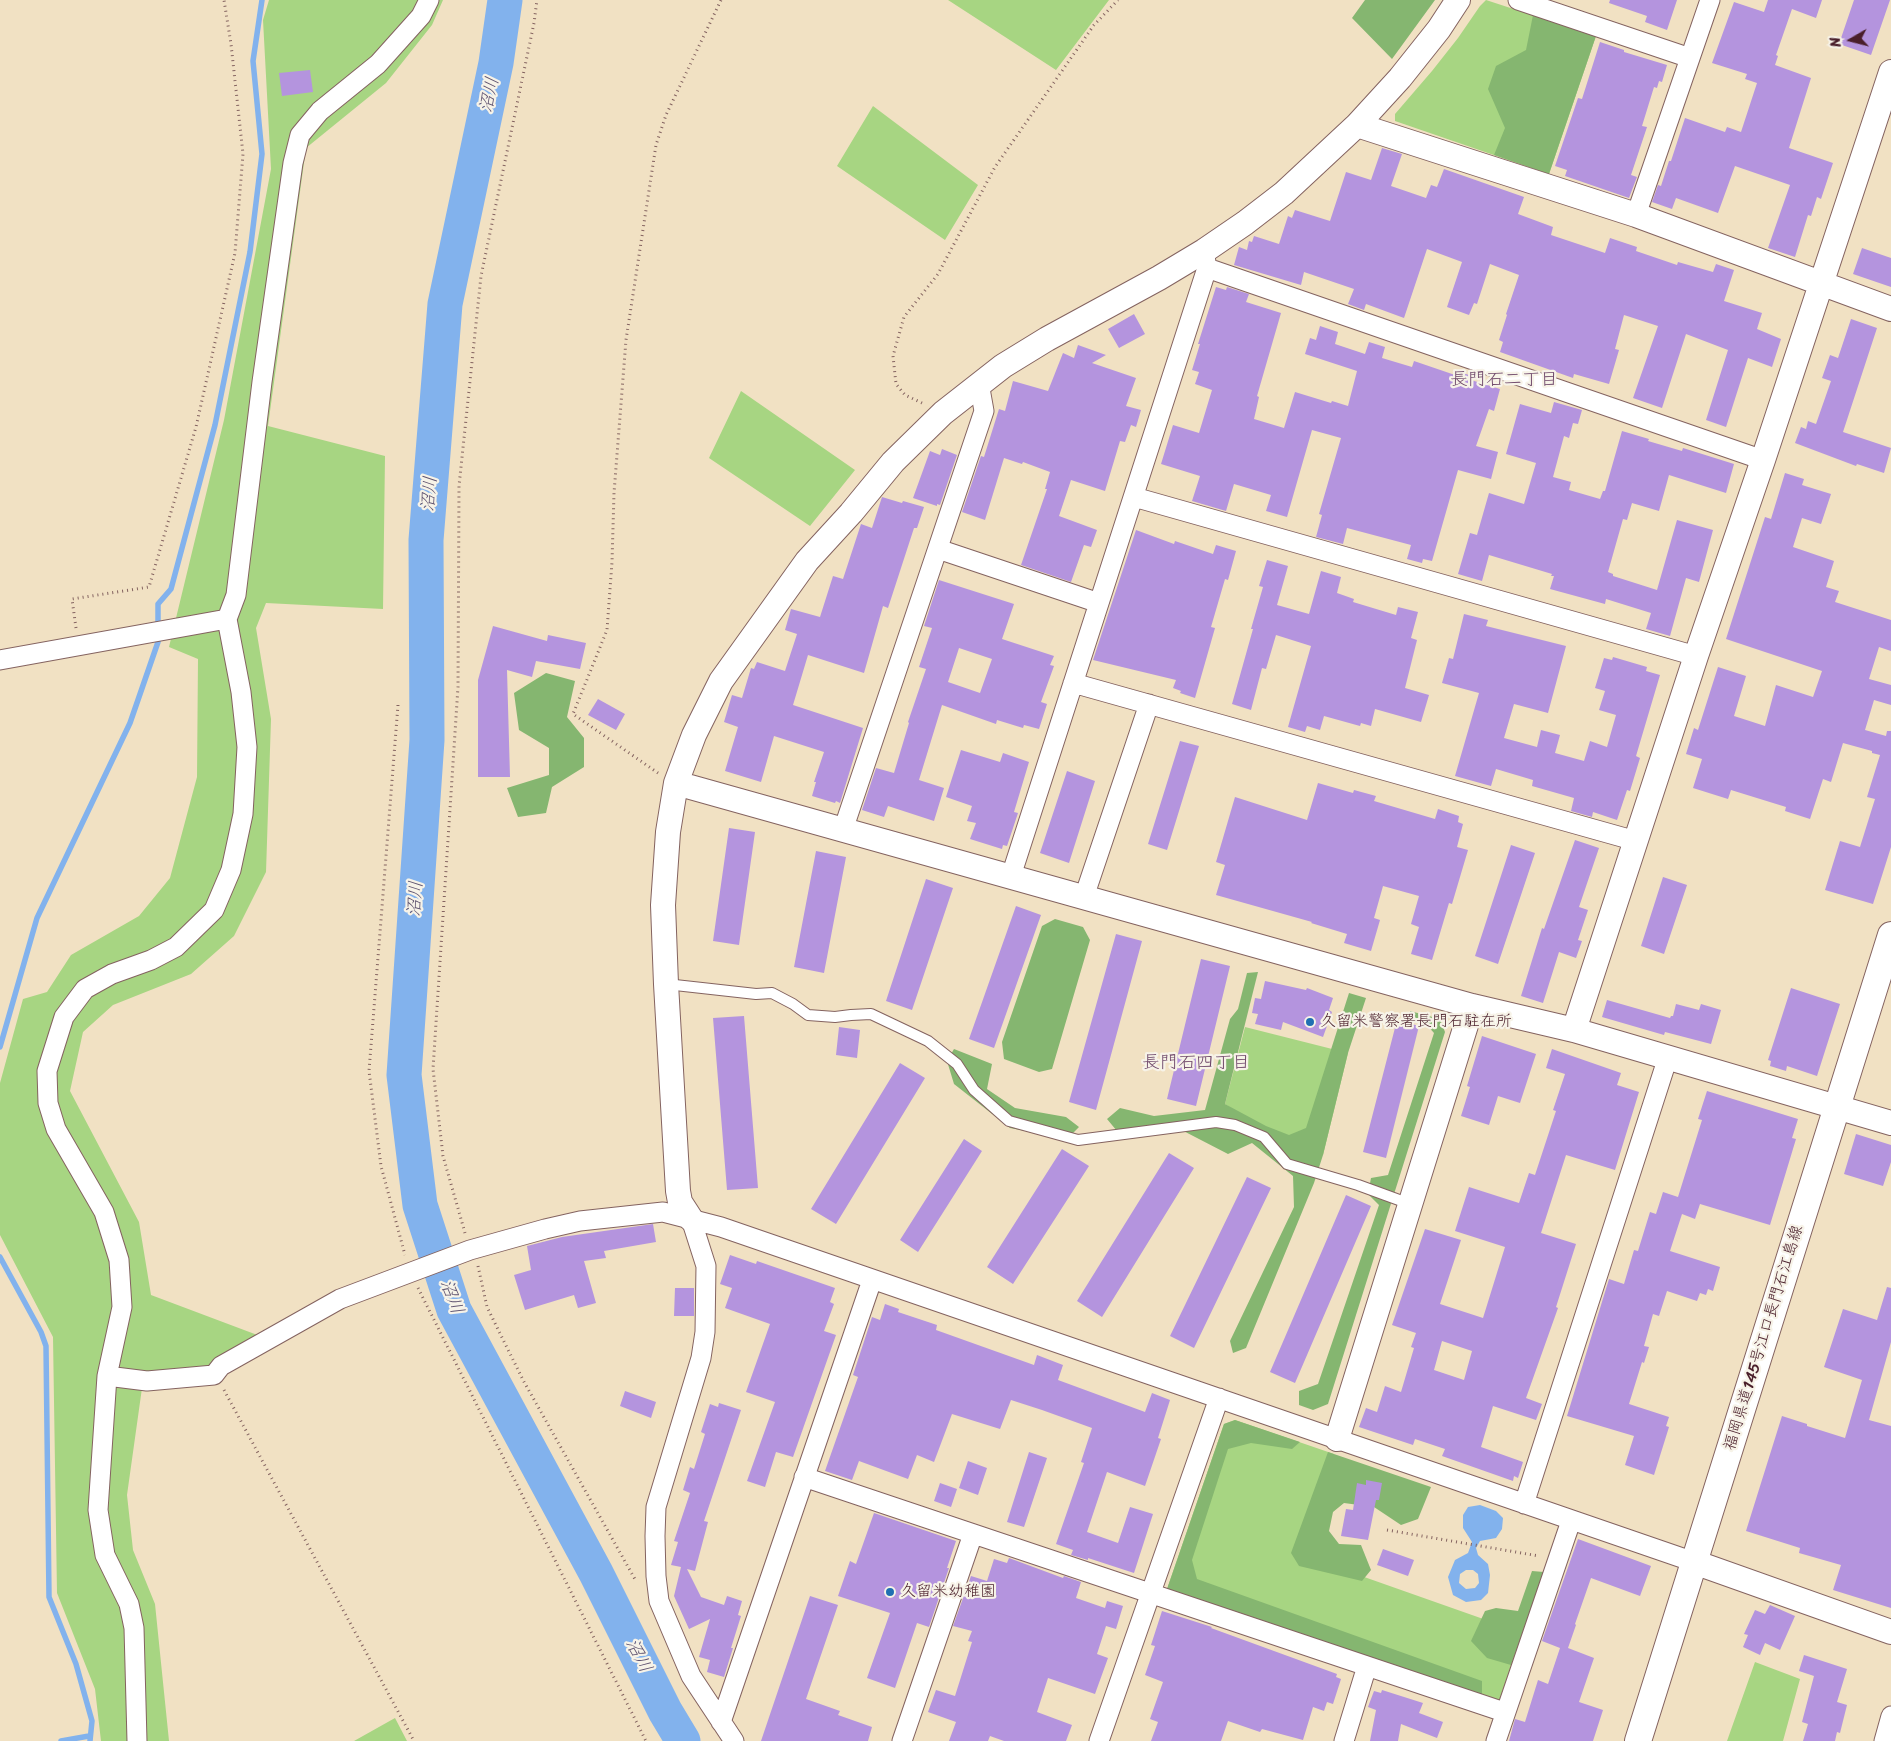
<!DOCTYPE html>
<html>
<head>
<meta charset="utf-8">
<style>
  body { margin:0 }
  #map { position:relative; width:1891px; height:1741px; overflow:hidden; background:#f1e1c3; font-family:Sriracha,sans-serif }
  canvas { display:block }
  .north { position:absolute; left:1826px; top:15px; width:50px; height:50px; -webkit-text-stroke:4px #f7f3e8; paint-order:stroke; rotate:262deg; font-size:14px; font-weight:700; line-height:20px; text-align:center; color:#4a1f2b }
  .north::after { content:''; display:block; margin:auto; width:18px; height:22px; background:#4a1f2b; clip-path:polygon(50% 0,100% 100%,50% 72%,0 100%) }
</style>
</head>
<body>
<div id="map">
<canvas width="1891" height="1741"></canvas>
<div class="north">N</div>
</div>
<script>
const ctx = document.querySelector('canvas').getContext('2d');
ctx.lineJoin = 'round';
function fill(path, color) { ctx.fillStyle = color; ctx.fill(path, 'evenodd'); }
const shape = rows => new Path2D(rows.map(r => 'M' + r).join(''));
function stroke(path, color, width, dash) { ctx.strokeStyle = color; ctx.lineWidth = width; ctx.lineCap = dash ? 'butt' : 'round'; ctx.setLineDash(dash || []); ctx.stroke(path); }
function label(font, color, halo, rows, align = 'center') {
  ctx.font = font + ' Sriracha,"Klee One",sans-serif'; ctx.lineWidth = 4.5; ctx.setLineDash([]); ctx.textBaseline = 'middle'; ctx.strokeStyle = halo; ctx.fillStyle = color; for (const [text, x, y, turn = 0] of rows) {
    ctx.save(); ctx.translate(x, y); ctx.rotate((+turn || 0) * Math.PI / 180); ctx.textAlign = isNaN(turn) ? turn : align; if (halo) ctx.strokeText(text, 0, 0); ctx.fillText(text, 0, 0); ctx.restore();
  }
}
fill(shape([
  [269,0,443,0,432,25,386,83,306,148,268,426,385,456,383,609,266,603,256,628,271,719,266,872,234,936,191,974,113,1005,83,1032,70,1091,139,1222,151,1295,260,1336,205,1368,142,1388,127,1495,133,1550,155,1604,169,1741,101,1741,95,1689,57,1593,53,1337,0,1235,0,1083,23,999,47,992,71,955,139,916,170,878,197,777,198,659,169,647,224,420,271,169,263,20],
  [948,0,1109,0,1056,70],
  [1486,0,1596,36,1549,174,1395,121,1395,114,1432,71,1458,38,1480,6],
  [873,106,978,185,945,240,837,166],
  [741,391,855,470,810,526,709,458],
  [1245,1027,1348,1053,1323,1155,1290,1149,1225,1104],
  [1235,1420,1334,1454,1299,1554,1523,1633,1499,1701,1167,1589,1224,1424],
  [1755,1662,1800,1679,1783,1741,1727,1741],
  [395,1718,407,1741,354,1741]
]), '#a7d582');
fill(shape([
  [1365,0,1435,0,1392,59,1352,18],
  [1533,15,1596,36,1549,174,1494,155,1505,128,1488,89,1496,66,1526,50],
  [546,673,575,681,567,717,584,738,584,767,552,787,546,813,518,817,507,788,549,775,549,748,519,730,514,693],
  [1055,919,1083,927,1090,940,1052,1069,1039,1072,1004,1059,1002,1042,1042,926],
  [1258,972,1225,1104,1266,1126,1289,1135,1306,1128,1349,993,1366,998,1348,1053,1323,1155,1314,1183,1246,1348,1233,1353,1230,1341,1294,1207,1293,1176,1252,1143,1228,1154,1168,1123,1117,1131,1107,1119,1120,1108,1154,1116,1205,1110,1230,1019,1238,1009,1247,973],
  [1410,1011,1440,1019,1445,1032,1328,1404,1313,1410,1299,1405,1299,1391,1318,1384,1379,1205,1368,1194,1371,1178,1388,1175,1434,1033,1425,1023,1410,1017],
  [954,1049,992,1064,987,1089,1015,1108,1066,1117,1079,1127,1067,1139,1010,1128,954,1084,947,1061],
  [1235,1420,1300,1442,1292,1449,1251,1443,1228,1449,1192,1560,1197,1579,1482,1681,1482,1695,1167,1589,1224,1424],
  [1328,1452,1431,1487,1418,1519,1401,1525,1374,1507,1344,1503,1333,1512,1329,1531,1339,1544,1361,1545,1371,1570,1362,1581,1299,1566,1291,1553],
  [1532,1571,1544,1572,1511,1665,1487,1658,1471,1641,1485,1611,1496,1608,1518,1611]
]), '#85b670');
fill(shape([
  [1480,1505,1496,1511,1503,1518,1502,1529,1496,1538,1480,1541,1476,1548,1478,1555,1488,1564,1490,1575,1488,1593,1481,1600,1466,1602,1453,1595,1448,1577,1455,1560,1468,1553,1472,1542,1463,1528,1463,1515,1468,1507],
  [1466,1570,1473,1570,1478,1574,1479,1583,1475,1588,1466,1589,1459,1583,1460,1574]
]), '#82b2ed');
stroke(shape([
  [0,1047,37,918,130,723,158,642,158,604,171,589,215,425,250,252,262,154,253,61,262,0],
  [0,1257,41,1332,46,1346,49,1597,76,1664,92,1721,90,1741],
  [61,1741,89,1736]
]), '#82b2ed', 5.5);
stroke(shape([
  [505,0,496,63,445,304,426,540,427,740,404,1075,420,1205,454,1310,596,1573,665,1711,683,1741]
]), '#82b2ed', 35);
fill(shape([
  [1610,0,1677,0,1667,30,1645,22,1647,16,1609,3],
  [1768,0,1822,0,1816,18,1792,9,1776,55,1778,56,1775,65,1811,78,1789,148,1833,163,1821,199,1817,197,1811,216,1808,215,1795,257,1768,248,1790,185,1735,166,1718,213,1676,198,1672,209,1652,202,1658,185,1661,186,1669,161,1671,161,1685,118,1725,132,1727,127,1741,132,1757,83,1745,79,1747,74,1712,63,1734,2,1764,12],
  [1854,0,1890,0,1871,55,1839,44],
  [1600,42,1624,50,1624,52,1667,65,1662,82,1659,81,1657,88,1654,87,1642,126,1647,127,1631,175,1637,177,1629,198,1565,176,1567,170,1555,166,1578,98,1582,99],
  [310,70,313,92,282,96,279,73],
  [1382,148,1402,154,1391,186,1426,198,1431,185,1437,187,1444,169,1524,197,1518,214,1553,227,1551,235,1605,253,1610,238,1637,247,1636,251,1677,265,1678,262,1713,272,1716,264,1734,270,1724,301,1762,313,1757,329,1781,339,1772,367,1748,358,1726,427,1706,420,1728,350,1686,334,1662,408,1633,398,1658,326,1624,315,1615,349,1619,350,1609,384,1574,374,1573,378,1500,352,1503,342,1499,340,1507,315,1506,314,1519,275,1490,264,1477,304,1474,303,1469,315,1447,307,1462,262,1427,249,1404,318,1366,304,1364,310,1348,304,1354,289,1304,272,1301,285,1234,265,1239,247,1247,250,1249,241,1252,242,1254,236,1279,244,1288,216,1292,218,1295,210,1330,221,1346,172,1371,180],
  [1862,248,1891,258,1891,287,1853,274],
  [1216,287,1226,290,1227,287,1249,294,1246,302,1281,313,1257,396,1259,397,1254,419,1284,428,1295,392,1331,403,1332,401,1348,406,1357,371,1305,354,1310,338,1316,340,1320,326,1338,332,1335,344,1365,354,1369,342,1385,347,1382,358,1412,367,1414,361,1455,375,1457,371,1472,376,1471,380,1500,389,1494,411,1489,409,1476,446,1498,452,1491,479,1458,470,1432,561,1423,559,1422,563,1407,559,1411,545,1347,528,1343,544,1316,537,1322,515,1319,514,1341,438,1312,430,1287,517,1266,511,1271,495,1234,484,1226,511,1192,501,1200,476,1161,464,1173,425,1199,433,1212,390,1195,384,1199,372,1192,370,1200,344,1198,344],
  [1134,314,1145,334,1119,348,1108,329],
  [1851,319,1877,328,1843,432,1891,448,1884,473,1857,464,1856,466,1795,443,1801,427,1806,429,1808,421,1816,424,1831,381,1822,378,1830,355,1838,358],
  [1078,345,1106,355,1092,363,1136,378,1126,406,1141,410,1136,427,1131,425,1125,442,1120,441,1105,491,1071,480,1059,516,1097,530,1091,547,1084,545,1071,582,1021,565,1047,489,1045,489,1050,472,1023,462,1022,464,1004,458,985,520,962,512,981,456,984,457,999,409,1005,411,1013,381,1048,391,1063,353,1074,358],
  [1554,402,1582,410,1578,424,1573,423,1569,438,1564,436,1553,477,1571,482,1569,490,1600,499,1603,491,1605,491,1622,431,1649,439,1648,441,1682,451,1683,448,1734,464,1726,493,1669,475,1659,511,1632,503,1627,520,1623,519,1608,572,1613,574,1613,576,1657,590,1677,520,1713,530,1699,582,1686,578,1670,636,1646,629,1651,613,1606,599,1605,604,1550,589,1554,576,1551,576,1552,574,1489,555,1482,581,1458,574,1470,533,1477,535,1489,493,1524,504,1536,463,1506,454,1520,404,1551,413],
  [942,449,957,455,940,505,937,504,937,506,913,498,930,451,940,455],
  [1785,473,1804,479,1802,485,1831,494,1821,524,1802,518,1793,547,1834,561,1826,587,1839,591,1835,602,1891,620,1891,651,1879,647,1869,679,1891,685,1891,705,1874,700,1865,730,1886,736,1887,731,1891,731,1891,847,1873,904,1825,890,1840,841,1860,847,1875,799,1867,797,1880,755,1872,753,1872,751,1843,743,1831,782,1823,779,1810,819,1785,811,1786,807,1731,790,1728,799,1693,788,1702,759,1686,754,1694,728,1698,730,1718,667,1746,676,1734,716,1765,726,1776,685,1813,697,1822,671,1726,639,1765,517,1771,519],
  [882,497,902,503,903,501,924,507,917,528,914,528,888,608,883,606,864,673,808,655,793,705,863,728,840,803,836,801,835,803,812,796,816,782,814,782,824,752,774,736,761,782,725,771,738,727,724,722,732,695,742,698,751,668,754,669,757,662,785,671,797,634,785,630,791,609,820,617,833,576,843,579,861,524,872,528],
  [1136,530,1174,544,1175,541,1213,554,1216,545,1236,551,1228,580,1225,579,1211,627,1215,628,1195,698,1180,693,1181,691,1173,688,1176,680,1093,660],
  [1267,560,1288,566,1277,605,1309,614,1321,571,1341,577,1337,593,1354,599,1353,602,1396,615,1398,607,1418,612,1411,638,1417,640,1405,688,1429,695,1421,722,1375,709,1371,726,1361,723,1360,726,1324,716,1320,730,1307,726,1305,732,1288,727,1311,646,1276,635,1266,669,1262,668,1251,710,1232,704,1253,629,1251,629,1263,587,1259,586],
  [939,580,1014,604,1002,639,1054,656,1050,665,1054,666,1041,702,1047,704,1039,729,1024,725,1023,728,997,720,996,724,942,705,919,780,944,788,934,821,888,806,884,817,862,810,876,768,894,773,909,723,908,722,926,669,919,667,932,628,924,626],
  [959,648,992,659,980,693,948,682],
  [1464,614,1488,620,1486,626,1566,646,1548,713,1514,704,1504,738,1537,747,1541,730,1560,735,1555,753,1584,761,1590,741,1607,747,1616,715,1599,710,1605,691,1595,688,1604,658,1612,660,1613,657,1647,667,1646,671,1660,675,1636,756,1640,758,1630,791,1627,790,1617,820,1593,812,1592,817,1571,811,1574,798,1532,786,1533,780,1496,769,1491,786,1455,776,1479,693,1442,683,1449,658,1453,659],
  [493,626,547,641,548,635,586,643,580,669,536,661,532,677,507,670,510,777,478,777,478,680],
  [598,699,625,714,616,730,588,715],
  [1180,741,1199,746,1167,850,1148,844],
  [961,750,1000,762,1003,753,1029,762,1014,812,1018,813,1007,846,1003,845,1002,849,970,839,976,823,967,821,972,806,946,797],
  [1067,771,1095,781,1069,863,1040,853],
  [1318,783,1353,793,1354,790,1376,796,1374,801,1435,819,1438,809,1459,816,1458,822,1463,824,1457,847,1468,850,1452,904,1449,903,1432,960,1411,954,1419,927,1411,924,1419,896,1383,886,1374,918,1380,920,1371,951,1344,943,1347,934,1311,923,1312,922,1216,895,1225,865,1216,862,1235,797,1307,820],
  [729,828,755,832,739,945,713,941],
  [1575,840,1599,848,1579,907,1588,910,1578,940,1582,941,1576,958,1559,952,1543,1003,1521,996,1542,928,1544,929],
  [1511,845,1535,853,1498,964,1475,956],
  [816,851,846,857,824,973,794,967],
  [1663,877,1687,885,1664,954,1641,946],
  [926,879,953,888,912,1010,886,1001],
  [1016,906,1041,915,994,1048,969,1039],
  [1116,934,1142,941,1096,1110,1069,1102],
  [1201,959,1230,966,1196,1106,1167,1099],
  [1265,981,1306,990,1307,988,1333,998,1329,1010,1332,1012,1323,1037,1283,1022,1281,1030,1255,1024,1258,1014,1252,1013,1255,998,1261,999],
  [1791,988,1840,1004,1817,1076,1787,1066,1786,1071,1770,1066,1771,1061,1768,1060],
  [1607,1000,1670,1018,1671,1016,1673,1016,1676,1004,1699,1010,1701,1004,1721,1010,1711,1044,1665,1032,1664,1035,1602,1017],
  [744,1016,758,1188,727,1190,713,1018],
  [1397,1020,1419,1026,1386,1158,1363,1152],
  [839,1027,860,1030,857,1058,836,1055],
  [1482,1036,1536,1054,1520,1103,1498,1096,1489,1125,1461,1116,1470,1087,1467,1086],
  [1552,1049,1621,1073,1617,1085,1639,1092,1615,1170,1566,1155,1541,1233,1576,1244,1556,1307,1558,1308,1526,1398,1542,1404,1536,1420,1493,1406,1481,1447,1523,1462,1518,1478,1514,1476,1513,1481,1442,1456,1445,1449,1415,1439,1413,1445,1359,1427,1366,1408,1377,1412,1385,1386,1401,1392,1414,1348,1411,1347,1416,1333,1392,1325,1425,1229,1461,1240,1440,1304,1483,1318,1505,1247,1455,1231,1469,1187,1519,1203,1529,1173,1535,1175,1556,1111,1553,1110,1565,1074,1546,1068],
  [1442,1341,1472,1351,1464,1380,1434,1370],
  [900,1063,925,1078,836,1224,811,1209],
  [1707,1091,1798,1119,1792,1138,1796,1139,1770,1225,1700,1204,1695,1219,1682,1214,1670,1251,1720,1267,1713,1291,1708,1289,1706,1295,1700,1293,1697,1301,1667,1291,1659,1316,1653,1314,1644,1346,1649,1347,1644,1363,1642,1362,1629,1404,1669,1417,1666,1426,1669,1427,1654,1475,1625,1465,1634,1436,1567,1416,1609,1279,1624,1284,1634,1250,1638,1251,1650,1212,1656,1214,1663,1192,1678,1197,1702,1120,1698,1119],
  [1856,1134,1891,1145,1891,1162,1883,1186,1844,1174],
  [964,1139,982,1151,918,1252,900,1240],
  [1062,1149,1089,1166,1013,1284,987,1267],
  [1169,1153,1194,1168,1102,1317,1077,1301],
  [1247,1177,1271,1188,1194,1348,1170,1336],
  [1346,1195,1371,1206,1295,1383,1270,1372],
  [653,1224,656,1242,604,1251,606,1258,584,1261,596,1303,578,1308,574,1295,525,1310,514,1275,531,1270,527,1246,562,1237],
  [730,1255,756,1264,757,1261,835,1288,830,1302,834,1304,824,1331,836,1335,793,1457,776,1452,765,1487,747,1481,775,1402,746,1392,770,1324,725,1308,732,1288,720,1284],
  [1887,1287,1891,1288,1891,1342,1869,1420,1891,1426,1891,1608,1833,1590,1841,1565,1799,1553,1800,1548,1746,1531,1782,1416,1807,1424,1807,1426,1845,1438,1862,1380,1824,1367,1843,1309,1877,1320],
  [675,1288,694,1288,694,1316,674,1316],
  [885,1304,899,1309,898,1312,937,1325,936,1330,1034,1365,1037,1355,1063,1365,1058,1380,1145,1412,1152,1393,1170,1400,1158,1438,1161,1439,1145,1486,1107,1472,1087,1532,1118,1543,1130,1507,1153,1514,1134,1573,1088,1558,1088,1560,1071,1555,1073,1550,1056,1544,1084,1463,1081,1462,1092,1428,1042,1410,1011,1400,1000,1429,952,1414,934,1462,917,1455,908,1479,859,1461,852,1480,825,1471,858,1377,853,1375,872,1317,880,1320],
  [625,1391,656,1402,651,1418,620,1406],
  [719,1403,741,1410,704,1521,708,1522,695,1571,687,1569,701,1597,724,1605,727,1596,742,1601,738,1615,741,1616,731,1648,733,1648,724,1677,707,1672,710,1660,699,1657,710,1619,689,1629,674,1596,681,1567,671,1565,678,1542,674,1541,690,1493,683,1490,690,1467,694,1469,705,1434,701,1432,710,1404,718,1407],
  [1029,1452,1047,1458,1024,1527,1007,1522],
  [968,1461,987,1468,978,1495,959,1488],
  [1366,1480,1382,1483,1379,1500,1376,1500,1368,1540,1341,1536,1346,1509,1353,1510,1357,1483,1366,1485],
  [940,1483,957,1489,951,1507,934,1501],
  [874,1513,956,1541,947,1568,949,1568,929,1627,917,1623,895,1688,867,1678,890,1613,838,1596,850,1561,856,1564],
  [1578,1539,1651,1566,1640,1596,1591,1578,1575,1624,1576,1625,1568,1648,1594,1658,1579,1702,1603,1710,1593,1741,1509,1741,1515,1719,1525,1722,1538,1680,1548,1684,1560,1648,1542,1641],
  [1383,1549,1414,1560,1408,1576,1377,1565],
  [1009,1558,1063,1578,1064,1576,1081,1582,1076,1598,1105,1608,1107,1601,1123,1606,1116,1629,1106,1626,1097,1654,1108,1658,1095,1694,1048,1678,1037,1712,1072,1725,1066,1741,1004,1741,990,1736,988,1741,949,1741,956,1722,928,1712,936,1690,955,1696,972,1642,968,1641,972,1631,953,1626,971,1576,987,1581,994,1559,1007,1563],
  [810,1596,838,1605,806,1699,840,1711,838,1715,872,1727,868,1741,761,1741],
  [1770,1605,1795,1616,1780,1650,1765,1643,1760,1655,1743,1647,1748,1635,1744,1634,1755,1610,1765,1614],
  [1162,1611,1212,1627,1211,1628,1337,1674,1336,1677,1341,1679,1333,1704,1327,1702,1324,1711,1313,1707,1303,1740,1262,1729,1260,1732,1228,1721,1221,1741,1151,1741,1158,1722,1150,1719,1163,1682,1145,1675,1155,1646,1151,1645],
  [1804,1655,1847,1669,1837,1702,1847,1705,1840,1733,1837,1732,1835,1741,1803,1741,1808,1724,1802,1722,1814,1676,1799,1671],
  [1382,1690,1423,1703,1419,1713,1443,1722,1437,1738,1401,1724,1398,1741,1370,1741,1376,1710,1368,1707,1374,1691,1381,1693]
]), '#b494de');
const service = shape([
  [666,984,756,994,772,993,793,1004,808,1015,835,1017,851,1015,871,1014,928,1041,957,1064,974,1090,1009,1121,1078,1140,1216,1122,1235,1125,1264,1137,1287,1164,1358,1185,1410,1204]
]);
const minor = shape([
  [1518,0,1690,58],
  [1636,215,1710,0],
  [1207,268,1763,460],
  [1134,497,1696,656],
  [938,549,1099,603],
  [0,660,227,619],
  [1073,683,1636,841],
  [843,830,984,411,979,383],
  [1011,876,1207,268,1204,251],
  [1084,897,1149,704],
  [691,1219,706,1266,705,1332,701,1358,656,1507,655,1536,656,1576,659,1601,691,1676,734,1741],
  [107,1376,147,1381,214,1375,221,1366,340,1299,470,1250,545,1229,580,1221,663,1212,721,1227,1694,1562],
  [804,1477,1504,1712],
  [1524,1504,1668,1057],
  [721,1722,872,1280],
  [137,1741,134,1628,129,1604,105,1555,98,1510,107,1376,122,1307,119,1260,104,1212,56,1129,48,1103,47,1071,64,1017,85,989,112,974,151,960,176,947,214,910,231,870,243,814,247,747,241,692,227,619,236,595,262,382,293,163,300,135,320,111,378,64,421,16,429,0],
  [902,1741,973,1534],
  [1099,1741,1219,1398],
  [1344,1741,1367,1666],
  [1496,1741,1571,1521],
  [1884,1741,1891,1716]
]);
const tertiary = shape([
  [1357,125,1636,215,1891,309],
  [676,783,1472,1006,1574,1030,1891,1123],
  [1574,1030,1696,656,1763,460,1891,72],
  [691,1219,680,1202,678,1191,666,984,663,905,668,832,676,783,694,735,721,681,807,561,851,513,893,462,943,413,1003,366,1047,339,1159,278,1204,251,1245,223,1284,193,1357,125,1400,78,1439,29,1458,0],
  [1337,1439,1472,1006],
  [1694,1562,1891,1632]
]);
const secondary = shape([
  [1638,1741,1891,935]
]);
stroke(service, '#846360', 12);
stroke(minor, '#846360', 21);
stroke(tertiary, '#846360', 26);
stroke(secondary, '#846360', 28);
stroke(shape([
  [922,403,905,395,896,384,893,356,904,317,938,274,995,167,1094,25,1118,0],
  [76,628,72,599,149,587,196,427,235,253,243,154,231,44,224,0],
  [398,705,369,1071,381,1166,405,1255],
  [658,773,573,714,607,630,612,562,614,493,626,340,656,145,666,115,721,0],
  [465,1233,443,1156,433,1069,458,687,459,486,481,276,534,23,537,0],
  [478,1266,487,1307,523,1380,636,1581],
  [418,1288,646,1741],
  [224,1390,414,1741],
  [1387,1530,1539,1556]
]), '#846360', 3, [1, 4]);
stroke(service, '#fff', 10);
stroke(minor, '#fff', 19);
stroke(tertiary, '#fff', 24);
stroke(secondary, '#fff', 26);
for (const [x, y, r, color] of [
  [1310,1022,5,"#1f6fb2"],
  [890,1592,5,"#1f6fb2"]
]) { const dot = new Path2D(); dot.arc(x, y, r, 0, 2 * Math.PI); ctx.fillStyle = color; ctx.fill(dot); stroke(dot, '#f7f3e8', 2); }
label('16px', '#4a1f2b', '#f7f3e8', [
  ["久留米警察署長門石駐在所",1320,1022],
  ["久留米幼稚園",900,1592]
], 'left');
label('16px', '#4a1f2b', '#f7f3e8', [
  ["福岡県道145号江口長門石江島線",1764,1338,-73]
]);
label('italic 18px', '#5e526f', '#f7f3e8', [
  ["沼川",490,95,-78],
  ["沼川",430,494,-85],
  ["沼川",416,899,-86],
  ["沼川",451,1297,69],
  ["沼川",638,1656,62]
]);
label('18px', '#6f486a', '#f7f3e8', [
  ["長門石二丁目",1504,380],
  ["長門石四丁目",1196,1063]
]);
</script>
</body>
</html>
